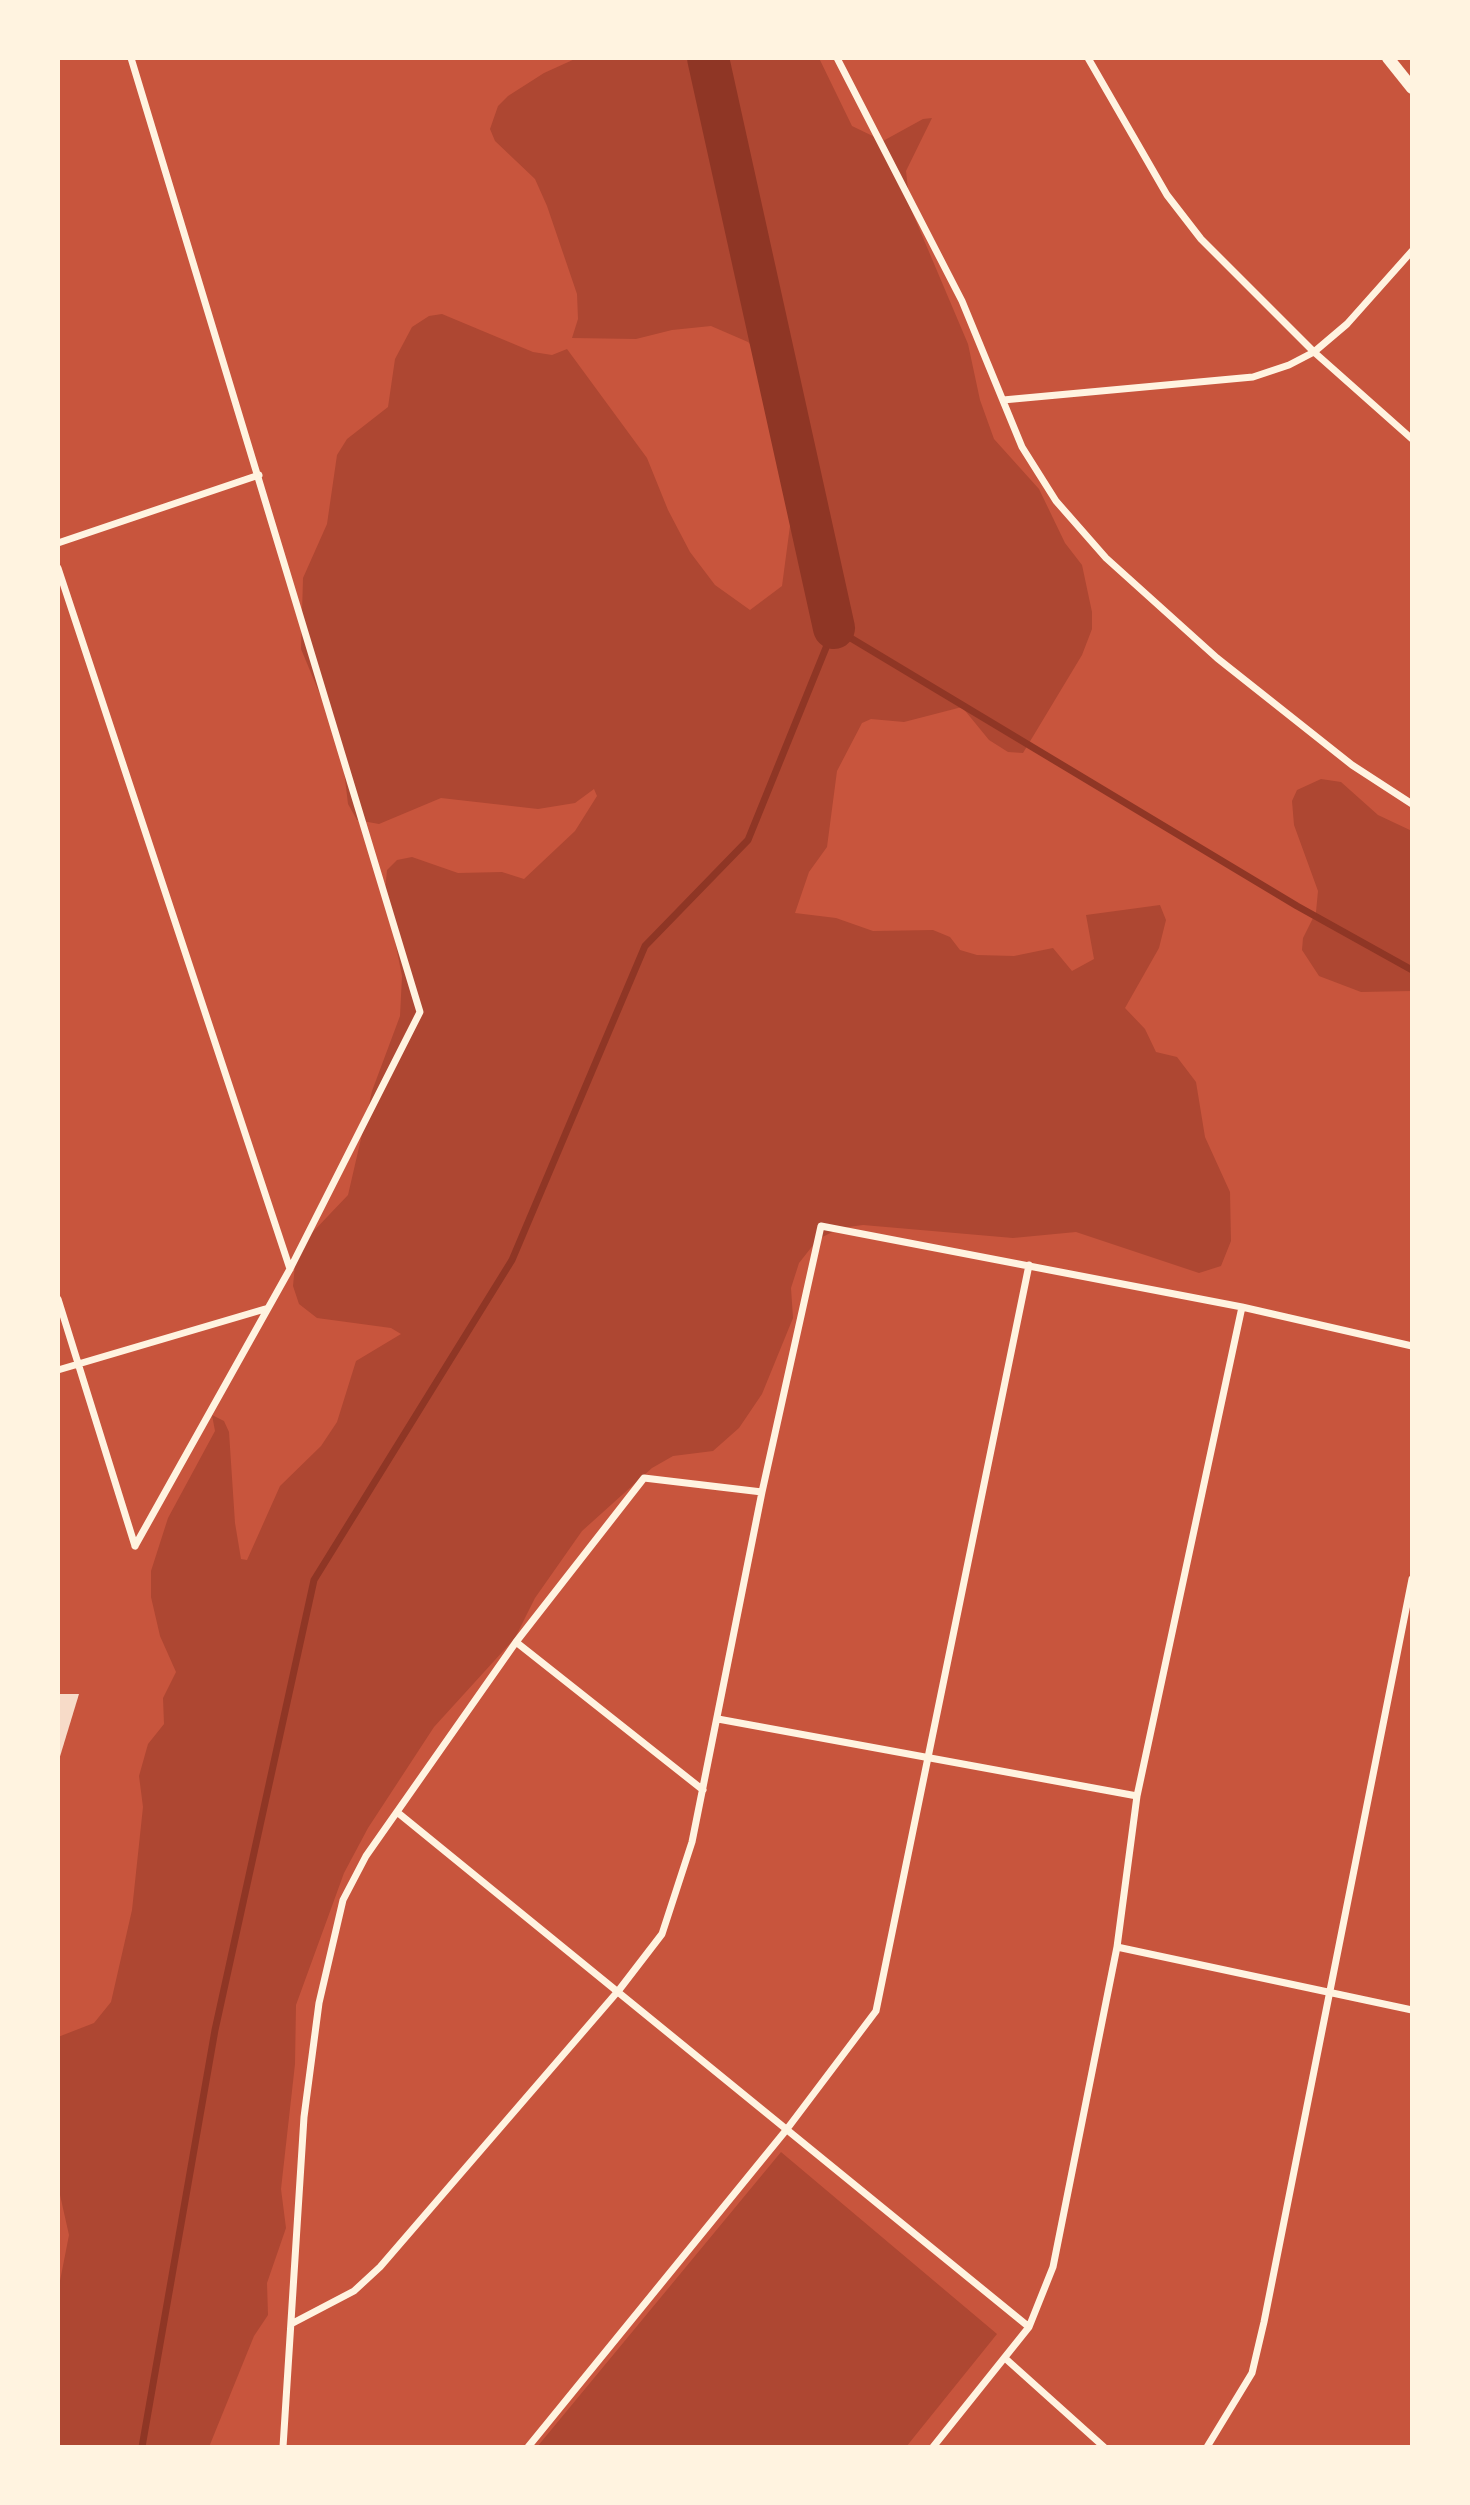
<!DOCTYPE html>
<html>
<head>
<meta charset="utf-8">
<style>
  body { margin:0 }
  #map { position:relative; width:1470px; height:2505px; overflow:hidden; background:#c8553d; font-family:Mulish,sans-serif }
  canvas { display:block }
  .frame { position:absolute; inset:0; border:60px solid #fff3e0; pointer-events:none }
</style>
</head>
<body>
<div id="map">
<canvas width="1470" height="2505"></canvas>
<div class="frame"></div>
</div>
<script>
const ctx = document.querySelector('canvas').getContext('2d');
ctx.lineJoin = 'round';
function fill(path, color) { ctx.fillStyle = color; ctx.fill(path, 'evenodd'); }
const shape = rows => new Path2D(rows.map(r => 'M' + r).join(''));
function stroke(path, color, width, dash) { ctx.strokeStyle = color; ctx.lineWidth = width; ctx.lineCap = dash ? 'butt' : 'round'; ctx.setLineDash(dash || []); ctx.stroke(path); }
fill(shape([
  [577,58,819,58,852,126,883,141,923,119,932,118,906,171,910,207,968,344,980,400,994,439,1039,489,1065,543,1082,565,1092,612,1092,629,1082,655,1023,753,1008,752,989,740,962,707,904,722,871,719,862,723,837,771,827,847,809,872,795,913,836,918,873,931,933,930,950,937,960,950,977,955,1014,956,1053,948,1072,971,1094,959,1086,915,1160,905,1166,920,1159,948,1125,1008,1145,1029,1156,1052,1177,1057,1196,1082,1205,1137,1230,1192,1231,1241,1221,1266,1199,1273,1076,1232,1013,1238,863,1225,841,1228,818,1239,799,1263,791,1288,793,1318,762,1394,739,1428,713,1451,673,1456,652,1468,582,1531,535,1598,515,1638,434,1727,368,1828,344,1873,296,2005,295,2064,281,2189,286,2228,267,2283,268,2315,254,2336,209,2447,58,2447,58,2291,69,2235,58,2186,58,2037,94,2023,111,2002,132,1910,143,1807,139,1776,148,1744,164,1724,163,1698,176,1672,160,1636,151,1597,151,1571,168,1518,215,1431,212,1415,224,1421,229,1432,235,1523,241,1559,247,1560,280,1486,321,1446,337,1422,356,1361,401,1334,391,1328,317,1318,299,1304,293,1286,295,1265,308,1237,348,1195,372,1091,400,1016,402,976,385,891,387,870,397,860,412,857,458,873,502,872,524,879,575,831,597,796,594,789,575,803,538,809,441,798,379,824,357,820,348,804,341,745,301,649,303,578,327,524,337,455,347,439,388,407,395,359,412,327,429,316,442,314,533,352,552,355,567,349,647,458,668,510,690,552,715,585,750,610,782,586,803,428,799,389,748,342,711,326,672,330,636,339,572,338,578,319,577,294,547,206,535,179,495,141,490,129,498,106,508,96,544,73],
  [1321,779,1341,782,1378,815,1412,831,1412,991,1361,992,1319,976,1302,950,1303,938,1316,912,1318,891,1294,825,1292,801,1297,790],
  [781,2152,997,2334,906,2447,537,2447]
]), '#ae4732');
stroke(shape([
  [142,2447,215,2030,314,1580,512,1260,645,946,748,840,834,628,1297,906,1412,970]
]), '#8f3625', 7);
stroke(shape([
  [708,58,834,628]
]), '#8f3625', 42);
fill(shape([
  [58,1694,79,1694,58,1763]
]), '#f7dbc8');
stroke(shape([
  [131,58,420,1012,290,1269,135,1546],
  [837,58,962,301,1022,447,1056,501,1106,558,1217,658,1352,765,1412,804],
  [1088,58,1167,195,1201,239,1314,352,1412,439],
  [1003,400,1253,377,1289,365,1314,352,1347,324,1412,251],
  [58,543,259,475],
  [58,568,290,1269],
  [58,1299,135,1546],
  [58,1370,265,1309],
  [516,1642,703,1790],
  [718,1719,1137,1796],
  [397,1812,1029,2327],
  [1117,1947,1412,2010],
  [291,2324,354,2291,380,2267,619,1990,662,1934,692,1842,762,1492,821,1226,1242,1307,1412,1346],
  [1006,2359,1104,2447],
  [283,2447,304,2117,319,2003,343,1900,366,1856,516,1642,644,1478,762,1492],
  [528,2447,787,2129,876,2011,1029,1265],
  [933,2447,1029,2327,1053,2267,1117,1947,1137,1796,1242,1307],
  [1207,2447,1252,2373,1264,2322,1412,1579]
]), '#fff3e0', 7);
stroke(shape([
  [1388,58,1412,88]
]), '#fff3e0', 12);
</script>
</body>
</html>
